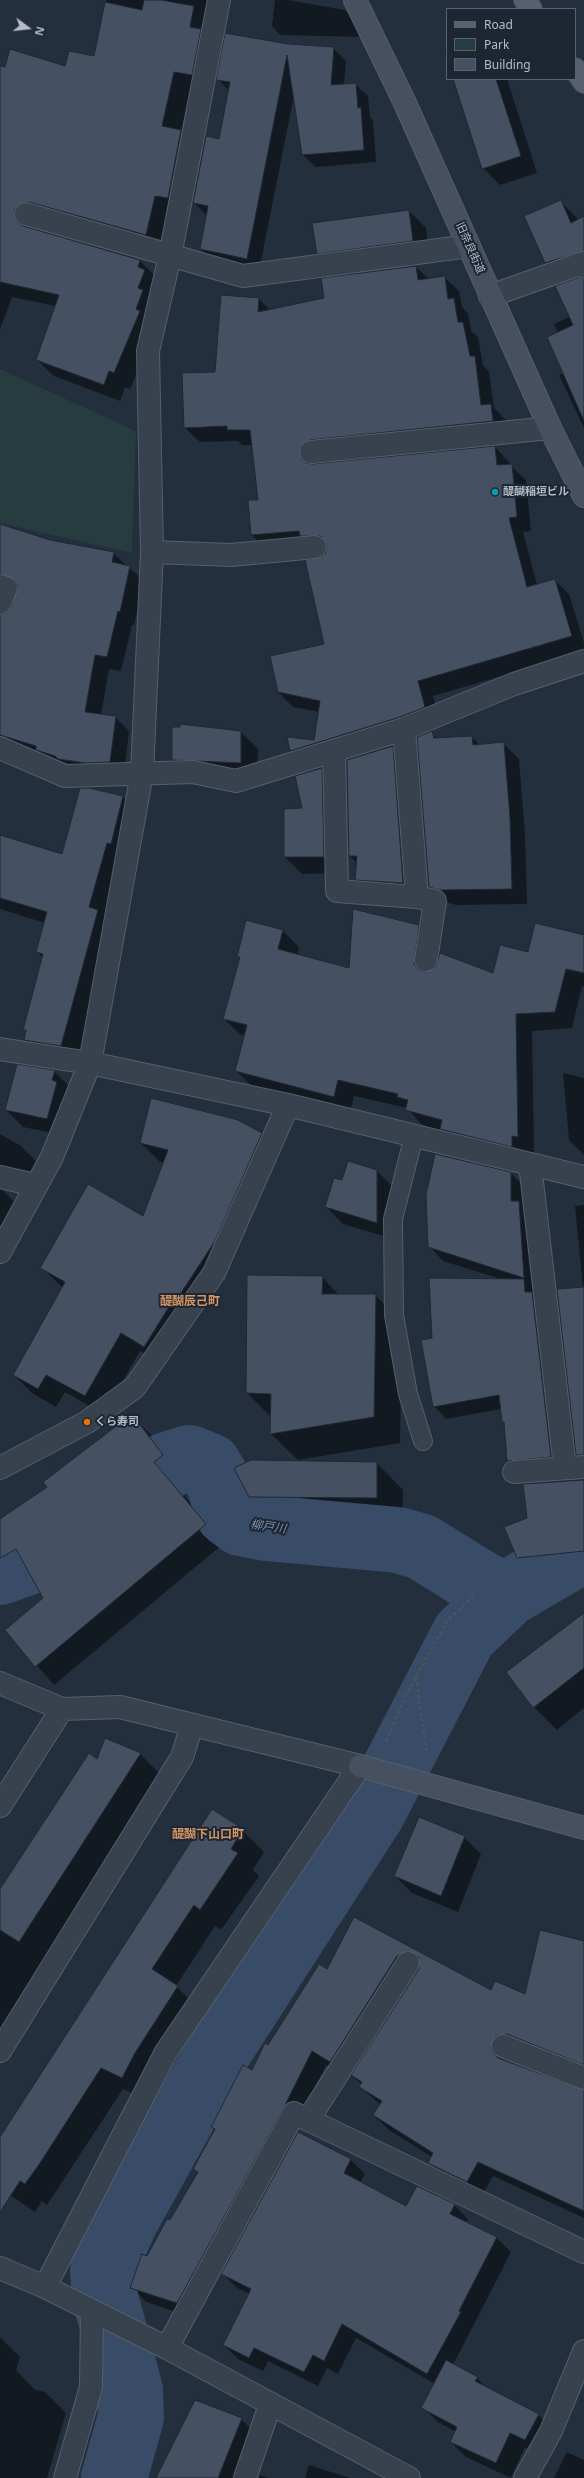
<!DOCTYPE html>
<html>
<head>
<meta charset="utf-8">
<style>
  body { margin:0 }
  #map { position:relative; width:584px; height:2478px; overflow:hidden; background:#242f3e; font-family:"Noto Sans",sans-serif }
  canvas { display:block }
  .legend { position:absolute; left:446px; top:8px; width:130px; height:72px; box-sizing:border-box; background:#1d2633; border:1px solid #59626f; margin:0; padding:5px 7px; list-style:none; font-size:12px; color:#b4bcc9 }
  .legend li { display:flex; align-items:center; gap:8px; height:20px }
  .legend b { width:20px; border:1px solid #59626f }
  .north { position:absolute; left:8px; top:8px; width:40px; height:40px; -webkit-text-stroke:3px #1d2633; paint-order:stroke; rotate:105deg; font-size:11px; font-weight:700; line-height:16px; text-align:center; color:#b4bcc9 }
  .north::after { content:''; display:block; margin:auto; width:14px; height:18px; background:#b4bcc9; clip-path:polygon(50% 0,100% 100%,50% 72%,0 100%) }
</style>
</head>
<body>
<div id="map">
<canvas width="584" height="2478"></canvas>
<ul class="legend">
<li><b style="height:5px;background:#56606e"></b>Road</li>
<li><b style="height:11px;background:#263c3f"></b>Park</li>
<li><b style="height:11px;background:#455162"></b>Building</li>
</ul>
<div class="north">N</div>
</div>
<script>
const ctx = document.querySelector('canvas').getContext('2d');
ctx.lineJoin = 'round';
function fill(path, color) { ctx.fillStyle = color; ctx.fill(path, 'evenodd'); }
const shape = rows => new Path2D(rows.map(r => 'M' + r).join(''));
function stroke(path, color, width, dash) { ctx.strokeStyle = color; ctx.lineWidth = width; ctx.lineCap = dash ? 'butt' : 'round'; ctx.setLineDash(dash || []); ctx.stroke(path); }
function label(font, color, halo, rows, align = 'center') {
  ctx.font = font + ' "Noto Sans","Noto Sans JP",sans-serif'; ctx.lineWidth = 4; ctx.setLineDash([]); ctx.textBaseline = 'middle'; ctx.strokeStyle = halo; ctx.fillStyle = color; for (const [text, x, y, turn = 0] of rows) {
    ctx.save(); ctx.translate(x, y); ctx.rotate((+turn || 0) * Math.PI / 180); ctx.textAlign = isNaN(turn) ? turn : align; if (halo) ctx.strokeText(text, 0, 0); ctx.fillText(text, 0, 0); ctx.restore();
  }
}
fill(shape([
  [0,369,136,431,132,553,0,523]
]), '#263c3f');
fill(shape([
  [106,0,221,0,208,91,191,88,181,131,197,148,162,251,34,221,30,228,140,261,156,277,156,328,130,389,125,387,120,401,54,376,37,360,56,306,12,297,0,329,0,67,66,67,95,57],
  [275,0,288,0,345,10,354,19,363,37,280,35,272,26],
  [288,45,333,48,346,61,344,85,355,84,368,96,370,117,373,121,376,162,316,167,303,155,294,95,259,271,213,262,201,249,206,215,194,203,220,140,229,91,218,79],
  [447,49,447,58,445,50],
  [454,79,507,79,537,173,500,185,483,168],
  [560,201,579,220,584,217,584,275,564,281,546,263],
  [409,211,426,228,429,257,335,270,318,253],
  [416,267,429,279,444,277,459,291,462,307,468,314,471,331,478,337,483,365,489,372,494,408,506,420,507,436,314,461,314,465,495,447,509,462,510,465,526,480,531,531,523,532,537,585,555,580,569,594,584,643,584,652,433,696,439,722,306,765,291,751,315,741,320,712,293,707,278,692,325,645,328,550,267,550,252,535,259,500,252,445,242,445,238,441,200,442,185,428,259,299,270,310,325,299,322,279],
  [584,279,584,428,559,375,564,373,558,333,554,324,570,317],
  [0,525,50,541,113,553,144,581,134,625,132,625,121,671,109,669,101,715,115,717,129,731,124,776,101,777,0,745],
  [12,588,18,589,19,593,9,613,2,616],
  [241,732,258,749,257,780,190,777,173,760],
  [431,732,438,739,472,737,480,745,503,743,519,759,525,834,527,904,456,905,445,902,430,886],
  [392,747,409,763,420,900,373,896,356,879,358,864,350,856,348,761],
  [322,769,338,785,340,873,302,874,285,857],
  [123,797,139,814,114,927,78,1062,41,1056,25,1040,27,1032,24,1029,43,958,37,952,45,923,0,909,0,836,63,855],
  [418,926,435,942,431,970,493,974,529,953,584,936,584,987,582,986,572,1028,532,1031,534,1153,528,1152,528,1162,423,1126,407,1108,354,1096,350,1113,253,1087,236,1071,246,1036,241,1035,224,1019,240,959,238,956,283,931,299,947,297,955,350,970],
  [54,1071,71,1088,63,1135,23,1127,6,1110],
  [563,1073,584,1078,584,1155,569,1140],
  [0,1134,21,1146,37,1162,29,1183,13,1180,3,1190,19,1207,0,1257],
  [261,1134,280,1152,233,1259,163,1365,140,1351,104,1414,65,1392,56,1407,32,1393,14,1375,63,1288,41,1267,143,1217,164,1163,159,1161,141,1143],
  [258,1139,260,1139,213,1246,212,1245],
  [377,1171,394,1188,393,1239,343,1224,326,1207,343,1182],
  [511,1173,525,1187,537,1291,533,1290,536,1293,563,1469,521,1473,508,1460,505,1424,503,1421,501,1409,446,1419,434,1406,433,1339,501,1279,443,1261,429,1246],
  [584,1205,584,1462,577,1455,583,1288,575,1206],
  [322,1277,339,1295,375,1295,402,1322,400,1443,298,1460,271,1434,272,1418,247,1393],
  [132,1416,150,1434,180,1474,172,1481,224,1543,54,1685,6,1630,44,1598,29,1570,13,1579,0,1566,0,1520,49,1487],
  [377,1463,403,1490,402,1524,276,1523,249,1497],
  [584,1481,584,1554,572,1555,573,1569,533,1574,518,1558,528,1519],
  [584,1615,584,1708,557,1730,534,1707,507,1672],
  [140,1754,162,1776,0,2032,0,1891,97,1760],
  [212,1810,242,1830,264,1852,253,1870,259,1876,221,1930,215,1926,176,1986,198,2008,144,2099,123,2089,47,2205,42,2201,35,2212,0,2188,0,2139],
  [464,1837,481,1854,458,1912,412,1893,395,1876],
  [354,1918,491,1992,526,1996,584,1942,584,2072,505,2055,505,2061,584,2091,584,2218,493,2176,482,2196,443,2177,429,2163,432,2157,389,2130,374,2115,381,2105,360,2087,361,2084,352,2075,420,1970,420,1966,417,1966,344,2076,326,2065,299,2119,192,2317,146,2302,132,2287,198,2173,194,2169,216,2131,212,2127,268,2046,327,1970],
  [299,2133,351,2160,365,2174,360,2183,406,2208,454,2205,468,2219,466,2223,497,2238,511,2252,453,2365,477,2378,487,2388,538,2414,553,2429,540,2455,525,2447,511,2478,466,2457,451,2442,456,2432,438,2422,423,2407,435,2384,356,2338,338,2374,327,2368,318,2386,268,2361,263,2371,238,2359,224,2345,250,2294,237,2288,223,2274],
  [0,2337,20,2357,16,2370,34,2389,45,2392,66,2413,47,2478,0,2478],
  [241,2419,256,2434,247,2478,157,2478],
  [567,2452,584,2460,584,2478,554,2478],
  [309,2465,350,2478,305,2478],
  [260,2475,269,2478,259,2478]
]), '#0007');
stroke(shape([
  [0,1572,59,1551,95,1530,128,1505,167,1465,189,1458,209,1466,219,1483,228,1513,241,1523,265,1528,398,1540,422,1547,485,1586,507,1594,584,1549],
  [114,2478,131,2417,130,2390,105,2297,103,2270,125,2221,220,2049,372,1813,464,1635,507,1594]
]), '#394c67', 66);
const building = shape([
  [144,0,161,0,194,6,190,27,201,29,192,75,174,72,162,126,181,130,168,198,155,196,146,235,29,202,18,205,14,211,17,222,23,226,140,260,138,267,145,270,138,288,143,290,136,309,140,311,114,373,109,371,104,385,36,360,59,295,0,282,0,66,5,67,10,49,65,66,69,51,94,56,105,2,142,10,144,0],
  [225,33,288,44,334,47,331,85,356,83,358,108,361,107,364,150,302,155,287,55,247,259,200,249,208,206,193,203,206,136,219,139,230,82,216,80,225,33],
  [453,79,496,79,521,156,482,169,453,79],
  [561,200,571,223,584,216,584,251,545,263,524,216,561,200],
  [409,210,413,241,317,254,312,223,409,210],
  [416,266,418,280,445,276,448,299,454,298,458,322,463,322,470,356,475,356,481,405,491,404,493,421,310,440,300,447,301,459,306,463,312,464,495,446,497,465,512,464,517,517,509,518,527,587,555,579,572,636,418,681,425,707,400,717,290,751,287,737,314,740,320,701,278,692,270,656,324,644,305,560,322,557,326,553,327,545,321,536,300,536,299,531,251,535,248,500,258,500,250,430,227,430,227,426,184,428,182,373,215,372,221,295,259,298,258,312,324,298,321,278,416,266],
  [580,277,584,278,584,421,547,337,573,325,555,286,580,277],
  [0,524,50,540,114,552,112,562,130,566,120,612,118,611,107,657,95,655,85,712,116,716,110,762,86,763,58,759,55,756,36,750,36,746,0,735,0,615,7,613,11,608,18,586,15,580,0,574,0,524],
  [180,724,241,731,241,763,172,760,172,727,180,727,180,724],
  [432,731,434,738,472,736,473,745,504,742,510,818,512,889,440,890,429,887,417,737,432,731],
  [393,746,403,883,355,880,357,856,349,856,347,760,393,746],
  [322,768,324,857,284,857,284,809,302,808,295,776,322,768],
  [80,788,89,788,123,796,111,844,107,843,89,907,98,910,61,1046,24,1040,26,1030,23,1030,43,954,36,952,47,912,0,898,0,835,62,854,80,788],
  [353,909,419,925,414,964,419,970,425,972,436,967,440,953,493,973,500,945,528,952,535,923,584,935,584,973,566,969,555,1012,516,1014,518,1137,512,1136,512,1147,440,1129,442,1120,405,1110,408,1100,397,1097,398,1094,338,1080,334,1097,235,1071,247,1025,223,1019,240,957,237,957,246,920,283,930,278,949,349,968,353,909],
  [17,1064,55,1070,52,1080,57,1082,47,1119,5,1110,17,1064],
  [151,1098,238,1120,262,1133,215,1241,179,1296,177,1294,144,1347,121,1333,85,1396,46,1375,38,1389,13,1375,65,1282,40,1268,88,1184,143,1216,168,1150,140,1143,151,1098],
  [435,1154,511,1172,511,1201,519,1201,524,1278,428,1247,426,1195,435,1154],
  [348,1161,377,1170,377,1223,325,1207,334,1178,342,1180,348,1161],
  [247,1275,323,1276,322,1294,376,1294,374,1417,270,1434,271,1394,246,1393,247,1275],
  [429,1278,524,1279,525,1292,532,1292,551,1457,507,1461,504,1422,502,1422,499,1395,433,1407,421,1340,432,1338,429,1278],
  [584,1287,584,1455,576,1455,557,1289,584,1287],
  [132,1414,163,1455,154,1462,206,1524,35,1667,5,1630,43,1598,16,1549,0,1558,0,1519,47,1487,43,1482,132,1414],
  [251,1460,377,1462,377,1498,249,1497,234,1468,251,1460],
  [584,1480,584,1551,517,1558,504,1527,527,1518,523,1484,584,1480],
  [584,1613,584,1668,533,1708,506,1672,584,1613],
  [105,1738,141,1753,19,1942,0,1930,0,1889,89,1753,97,1759,105,1738],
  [212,1809,243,1829,231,1849,238,1853,200,1910,194,1905,152,1969,178,1986,135,2053,122,2078,101,2068,40,2163,25,2184,20,2181,0,2212,0,2137,212,1809],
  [419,1817,465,1836,441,1896,394,1876,419,1817],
  [354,1917,491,1990,495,1981,525,1994,540,1930,584,1941,584,2065,507,2034,496,2036,491,2047,493,2053,498,2058,584,2090,584,2211,478,2162,467,2182,428,2163,433,2153,373,2115,382,2101,359,2087,362,2082,351,2075,419,1969,419,1957,408,1951,397,1956,330,2062,312,2051,285,2105,177,2303,130,2288,142,2254,147,2256,167,2219,170,2220,198,2172,193,2169,215,2129,211,2127,243,2065,252,2070,265,2043,268,2045,319,1964,327,1969,354,1917],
  [298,2132,351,2159,344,2173,406,2206,417,2186,455,2204,450,2214,497,2237,459,2311,461,2312,427,2374,342,2324,324,2361,313,2355,304,2372,254,2348,249,2358,223,2345,251,2289,221,2274,298,2132],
  [446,2360,478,2377,475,2381,539,2414,525,2440,510,2433,496,2463,450,2442,457,2427,421,2408,446,2360],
  [195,2400,242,2418,218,2478,156,2478,195,2400]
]);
fill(building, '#455162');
stroke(building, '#1f2835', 1);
const lane = shape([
  [414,1136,393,1219,394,1315,408,1394,423,1441]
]);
const street = shape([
  [26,214,243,276,469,246],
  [490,296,583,263,584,266],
  [311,452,550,428],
  [152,552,231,555,315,547],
  [0,586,6,588,0,603],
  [0,748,65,776,193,772,236,781,404,729,514,684,584,661],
  [334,751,337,891,417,897,404,729],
  [417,897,435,901,426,960],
  [0,1049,90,1063,288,1105,584,1177],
  [530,1164,565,1468],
  [0,1177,35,1185],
  [0,1252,52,1157,90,1063,142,773,152,552,148,351,170,256,219,0],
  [0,1468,87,1422,135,1387,214,1273,288,1105],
  [514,1472,584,1467],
  [0,1683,62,1709,120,1707,360,1766,166,2052,45,2287],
  [0,1806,62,1709],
  [503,2046,584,2078],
  [0,2051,182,1757,192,1725],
  [308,2120,408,1963],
  [0,2268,45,2287,167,2348,409,2478],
  [167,2348,294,2113,584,2252],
  [65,2478,91,2387,92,2312],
  [245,2478,270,2405],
  [525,2478,551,2431,584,2351]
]);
const secondary = shape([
  [355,0,404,101,550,428,584,496],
  [360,1766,584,1828]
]);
const primary = shape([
  [525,0,531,9],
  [575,69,584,82]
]);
stroke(lane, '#565f6c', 20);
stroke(street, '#565f6c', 24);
stroke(secondary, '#565f6c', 24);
stroke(primary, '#414a57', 24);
stroke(shape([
  [416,1677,427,1754],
  [386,1741,405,1697,447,1621,474,1595]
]), '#44595c', 2.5, [3, 3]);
stroke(lane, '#38414e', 18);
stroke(street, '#38414e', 22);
stroke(secondary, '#465061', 22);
stroke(primary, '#56606e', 22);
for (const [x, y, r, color] of [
  [495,492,4,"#0f9aa8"],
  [87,1422,4,"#e8710a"]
]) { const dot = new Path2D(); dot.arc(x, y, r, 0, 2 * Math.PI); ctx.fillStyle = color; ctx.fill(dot); stroke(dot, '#1d2633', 1.5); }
label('11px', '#b4bcc9', '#1d2633', [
  ["旧奈良街道",470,248,66]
]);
label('bold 11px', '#b4bcc9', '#1d2633', [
  ["醍醐稲垣ビル",503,492],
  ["くら寿司",95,1422]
], 'left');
label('bold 12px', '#d59563', '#1d2633', [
  ["醍醐辰己町",190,1302],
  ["醍醐下山口町",208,1835]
]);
label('italic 12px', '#7c92b1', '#1d2633', [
  ["柳戸川",268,1527,8]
]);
</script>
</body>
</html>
